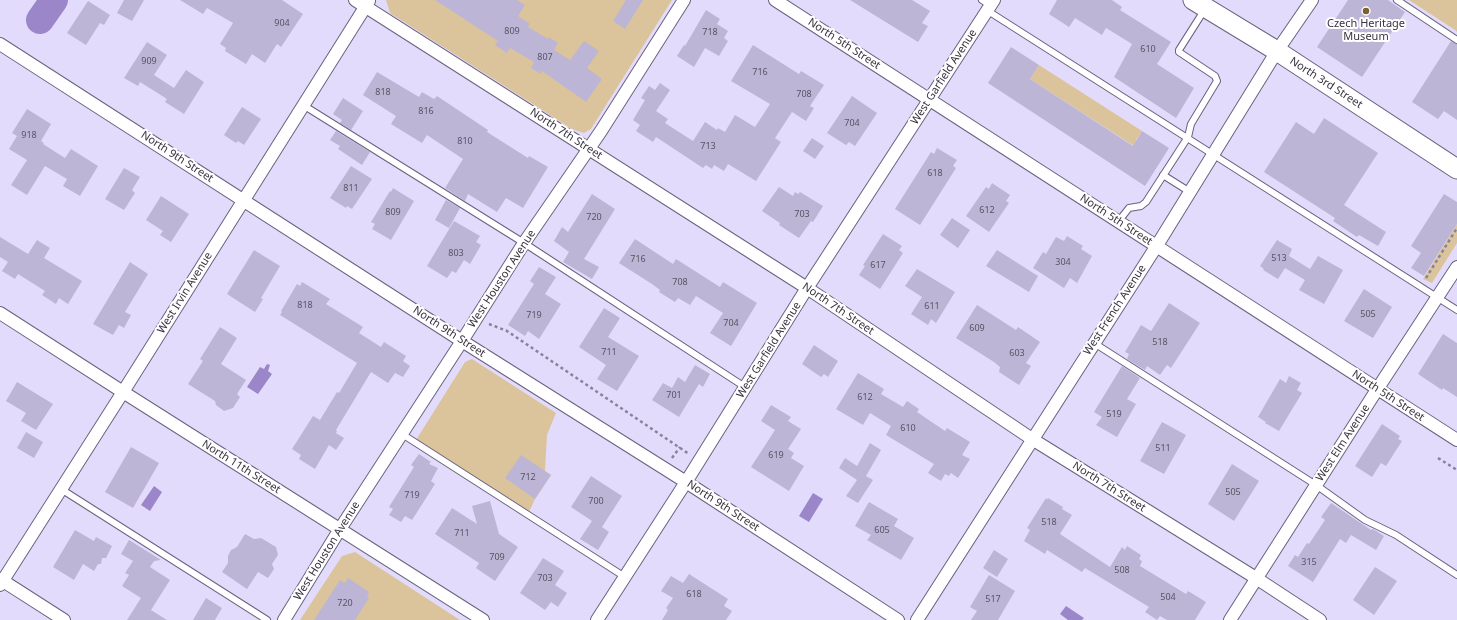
<!DOCTYPE html>
<html>
<head>
<meta charset="utf-8">
<style>
  body { margin:0 }
  canvas { display:block; background:#e3dbfc }
</style>
</head>
<body>
<canvas width="1457" height="620"></canvas>
<script>
const ctx = document.querySelector('canvas').getContext('2d');
ctx.lineJoin = 'round';
function fill(path, color) { ctx.fillStyle = color; ctx.fill(path, 'evenodd'); }
const shape = rows => new Path2D(rows.map(r => 'M' + r).join(''));
function stroke(path, color, width, dash) { ctx.strokeStyle = color; ctx.lineWidth = width; ctx.lineCap = dash ? 'butt' : 'round'; ctx.setLineDash(dash || []); ctx.stroke(path); }
function label(font, color, halo, rows, align = 'center') {
  ctx.font = font + ' "Noto Sans",sans-serif'; ctx.lineWidth = 4; ctx.setLineDash([]); ctx.textBaseline = 'middle'; ctx.strokeStyle = halo; ctx.fillStyle = color; for (const [text, x, y, turn = 0] of rows) {
    ctx.save(); ctx.translate(x, y); ctx.rotate((+turn || 0) * Math.PI / 180); ctx.textAlign = isNaN(turn) ? turn : align; if (halo) ctx.strokeText(text, 0, 0); ctx.fillText(text, 0, 0); ctx.restore();
  }
}
fill(shape([
  [386,0,672,0,591,129,584,133,572,129,390,13],
  [1409,0,1457,0,1457,32,1455,30],
  [1039,65,1142,131,1136,140,1140,143,1137,148,1030,79],
  [1457,224,1457,243,1432,283,1423,279],
  [472,359,556,413,547,435,545,471,551,475,535,499,529,512,416,440,465,362],
  [355,552,460,620,300,620,342,556]
]), '#dbc49b');
fill(shape([
  [267,364,270,365,268,371,272,374,258,394,247,387,260,367,264,369],
  [154,486,162,492,150,511,141,505],
  [813,493,823,499,809,522,799,516],
  [1066,606,1084,618,1082,620,1068,620,1060,614]
]), '#9a86c9');
stroke(shape([
  [40,20,54,0]
]), '#9a86c9', 28);
fill(shape([
  [124,0,144,0,132,21,117,13],
  [180,0,282,0,303,14,281,47,277,44,265,63,252,54,246,64,225,51,226,48,220,44,233,23,207,8,203,14],
  [435,0,517,0,525,5,518,16,530,24,528,27,548,39,549,37,558,43,554,50,570,60,584,41,599,51,587,68,602,79,586,102,542,71,541,74,531,68,534,62,510,48,507,53,495,45,498,41],
  [626,0,643,0,625,29,613,21],
  [850,0,912,0,930,11,922,23,928,26,918,42],
  [1057,0,1112,0,1122,7,1120,10,1171,42,1157,64,1194,88,1176,118,1114,77,1132,44,1106,28,1102,35,1075,18,1069,27,1049,14],
  [1348,0,1388,0,1405,12,1362,77,1317,47],
  [88,1,110,15,104,25,100,23,86,45,67,33],
  [706,10,720,19,717,24,728,31,724,38,728,41,719,56,705,48,694,67,677,56,684,45,685,46],
  [1451,41,1457,44,1457,120,1444,111,1438,119,1412,102],
  [147,42,167,55,154,75,174,88,186,70,204,82,184,114,165,102,167,99,140,82,138,86,124,78],
  [753,45,799,74,801,71,824,85,810,106,814,108,806,121,792,112,775,138,781,142,756,181,728,164,724,171,714,165,712,169,706,165,703,168,656,137,653,142,636,131,640,125,633,120,645,100,641,98,649,86,655,90,660,83,670,90,656,111,668,119,665,123,693,141,705,122,717,130,718,128,725,132,735,115,755,127,770,104,731,81],
  [1011,47,1039,65,1030,79,1133,146,1142,131,1169,148,1145,186,988,83],
  [377,72,419,97,422,92,434,99,437,96,488,130,487,132,528,158,529,156,548,167,523,208,506,198,497,212,468,194,465,201,445,188,463,159,427,135,422,143,391,124,396,116,363,95],
  [852,96,877,113,855,146,849,142,846,145,827,133],
  [343,98,363,111,351,130,340,123,342,120,333,114],
  [242,107,261,119,244,145,238,141,236,143,224,135],
  [27,109,51,124,41,141,44,143,43,144,65,158,71,149,98,166,80,196,63,186,67,179,45,166,27,195,11,185,27,160,9,149,17,136,12,133],
  [1324,118,1378,153,1344,205,1386,232,1378,246,1359,235,1357,237,1333,221,1335,218,1264,172,1296,122,1314,134],
  [336,131,370,152,362,165,338,149,340,146,330,140],
  [812,138,824,146,815,159,803,151],
  [937,148,957,160,953,166,956,168,920,225,895,209,931,152,934,154],
  [351,166,372,179,352,209,347,206,346,208,330,198],
  [124,168,140,177,132,190,135,193,124,210,105,199],
  [992,183,1010,195,1006,201,1009,203,989,232,966,216,986,187,989,189],
  [779,187,793,196,795,192,798,194,800,192,823,206,813,222,811,221,799,238,779,225,780,223,762,211],
  [393,188,414,201,391,240,372,229,375,224,371,222,390,191,391,192],
  [592,194,615,209,584,259,599,267,592,279,563,262,569,252,554,241,562,227,568,232],
  [1444,194,1457,202,1457,224,1424,276,1411,268,1421,253,1411,246],
  [161,196,189,214,171,242,160,235,163,231,146,220],
  [446,200,460,208,449,228,435,220],
  [952,218,970,230,958,248,940,235],
  [454,221,480,236,476,242,481,245,470,264,464,260,456,273,452,271,447,278,427,266],
  [883,234,902,246,899,250,903,253,880,289,859,275,865,266,863,265],
  [1067,236,1083,246,1081,249,1092,256,1077,283,1070,278,1064,288,1033,268,1043,252,1046,254,1056,237,1064,241],
  [0,237,28,254,37,240,50,248,44,258,82,281,68,304,59,298,56,304,42,295,45,291,18,274,15,279,2,271,8,262,0,257],
  [635,239,673,264,676,259,720,287,723,282,757,303,731,346,710,333,723,313,696,296,690,305,678,298,675,302,659,292,660,290,652,284,619,263],
  [1277,240,1292,249,1289,256,1310,269,1318,256,1343,270,1324,304,1299,290,1305,280,1285,268,1278,279,1263,270,1264,269,1260,266],
  [254,250,280,266,261,298,263,299,255,312,227,294],
  [997,250,1038,276,1029,292,986,266],
  [130,262,148,274,125,312,131,315,124,328,119,325,113,335,93,324],
  [539,267,556,277,545,294,561,304,539,339,528,331,525,336,508,325,534,284,530,281],
  [917,269,955,292,936,323,931,319,928,325,911,314,922,297,905,286],
  [302,282,330,299,326,304,363,327,359,333,381,347,384,342,406,356,403,361,410,366,403,377,395,373,388,383,371,372,336,430,337,431,336,433,344,438,336,450,329,445,315,469,299,459,301,455,292,449,313,416,320,420,337,392,339,393,357,363,280,315,282,312,281,311,297,284,300,286],
  [1364,289,1392,307,1373,338,1344,321],
  [1169,303,1200,323,1171,368,1167,365,1160,375,1147,366,1145,370,1127,359,1129,354,1125,352,1141,325,1151,331],
  [977,305,1016,330,1018,327,1040,342,1026,363,1031,366,1019,385,999,372,1000,367,994,362,956,338],
  [604,308,620,318,608,337,639,356,617,391,597,379,606,365,579,347],
  [220,327,237,338,221,364,246,380,237,394,240,397,233,408,224,411,216,405,215,401,188,384,203,361,200,359],
  [1443,334,1457,343,1457,397,1443,388,1442,390,1418,374],
  [814,345,838,361,828,377,824,374,821,377,802,364],
  [695,365,710,374,703,387,699,384,679,417,652,400,663,383,672,388,678,377,685,382],
  [1122,366,1140,378,1127,399,1136,404,1117,437,1096,425,1102,417,1094,412],
  [858,373,884,389,881,394,903,407,907,401,919,409,917,412,945,431,947,428,970,442,962,455,970,459,958,478,951,473,949,476,945,474,941,481,928,473,934,464,886,435,891,426,870,413,863,425,836,409],
  [1289,376,1301,383,1297,390,1302,393,1279,431,1265,423,1266,422,1258,417,1280,379,1286,383],
  [17,382,53,404,36,430,21,421,26,413,6,401],
  [771,405,791,417,788,421,801,429,788,449,794,453,791,458,804,466,789,491,751,467,775,430,761,421],
  [1162,422,1186,435,1164,474,1140,461],
  [1382,424,1400,436,1398,439,1402,441,1386,466,1381,463,1372,477,1355,466],
  [26,432,43,442,34,458,17,448],
  [870,443,881,450,866,476,873,480,858,503,846,496,857,480,839,468,845,458,857,466],
  [131,447,159,463,133,508,105,492],
  [419,454,431,462,429,464,438,468,431,481,435,484,412,520,405,516,401,522,389,515,393,509,389,507,414,467,411,465],
  [521,455,551,475,535,499,505,478],
  [1232,464,1259,481,1234,521,1208,504],
  [591,476,622,496,602,527,609,532,598,550,580,539,592,521,571,507],
  [1046,498,1047,500,1048,498,1063,507,1062,509,1072,515,1060,534,1110,567,1122,547,1125,550,1127,546,1141,555,1139,559,1142,561,1140,566,1186,594,1188,591,1206,602,1195,620,1167,620,1160,616,1157,620,1145,612,1149,607,1085,568,1082,572,1047,550,1045,554,1024,541,1030,530,1027,528],
  [490,501,499,534,518,547,495,581,476,568,479,563,435,534,452,508,477,524,472,506],
  [869,502,898,519,894,526,914,538,901,560,867,540,871,535,855,526],
  [1331,503,1371,530,1373,529,1384,536,1376,550,1351,535,1346,543,1340,539,1313,582,1288,566,1295,555,1298,557,1307,543,1309,544,1325,520,1321,517],
  [75,530,94,541,96,537,112,546,106,558,102,558,101,564,98,564,94,571,83,564,74,580,53,567],
  [245,534,254,539,261,538,276,547,278,555,272,564,274,569,268,578,258,572,247,589,222,572,228,563,228,556,231,550,237,547],
  [129,540,161,560,154,561,150,567,170,580,151,610,167,620,127,620,141,598,122,586,129,575,125,573,133,561,121,554],
  [994,550,1008,559,997,577,983,568],
  [543,558,564,571,555,585,567,593,558,607,551,602,545,610,520,593],
  [1375,567,1397,581,1374,615,1353,600],
  [689,574,728,599,724,606,732,611,726,620,662,620,668,610,666,608,673,598,661,591,671,576,683,583],
  [989,575,1015,591,998,620,971,620,977,611,970,607],
  [348,578,369,592,367,597,369,598,355,620,314,620,340,580,345,583],
  [206,598,222,608,215,620,193,620]
]), '#bdb5d5');
const lane = shape([
  [982,0,991,6],
  [1397,0,1457,40],
  [988,11,1457,310],
  [303,105,524,243,745,387],
  [1163,175,1190,192],
  [1118,222,1129,208,1141,206,1146,202,1188,137,1191,124,1217,81,1215,76,1179,52,1179,50,1205,9],
  [1094,343,1316,485,1365,520,1396,535,1457,575],
  [402,434,625,577],
  [61,489,267,620]
]);
const street = shape([
  [355,0,807,288,1032,439,1256,578,1320,620],
  [775,0,1457,440],
  [0,44,462,341,686,482,898,620],
  [0,313,123,392,483,620],
  [0,579,64,620],
  [0,585,123,392,369,1],
  [284,620,340,529,462,341,524,243,601,131,684,0],
  [597,620,686,482,807,288,994,0],
  [917,620,1156,247,1277,51,1312,0],
  [1230,620,1378,388,1457,267]
]);
const primary = shape([
  [1193,0,1277,51,1457,169]
]);
stroke(lane, '#6a627f', 8);
stroke(street, '#6a627f', 14);
stroke(primary, '#6a627f', 21);
stroke(shape([
  [1426,278,1457,228],
  [489,324,507,331,689,454],
  [672,458,680,447],
  [1438,458,1457,470]
]), '#89839a', 2.5, [3, 3]);
stroke(lane, '#fff', 6);
stroke(street, '#fff', 12);
stroke(primary, '#fff', 19);
for (const [x, y, r, color] of [
  [1366,11,4,"#7a6032"]
]) { const dot = new Path2D(); dot.arc(x, y, r, 0, 2 * Math.PI); ctx.fillStyle = color; ctx.fill(dot); stroke(dot, '#fff', 1.5); }
label('9px', '#585465', null, [
  ["904",282,23],
  ["809",512,31],
  ["718",710,32],
  ["610",1148,49],
  ["807",545,57],
  ["909",149,61],
  ["716",760,72],
  ["818",383,92],
  ["708",804,94],
  ["816",426,111],
  ["704",852,123],
  ["918",29,135],
  ["810",465,141],
  ["713",708,146],
  ["618",935,173],
  ["811",351,188],
  ["612",987,210],
  ["809",393,212],
  ["703",802,214],
  ["720",594,217],
  ["803",456,253],
  ["513",1279,258],
  ["716",638,259],
  ["304",1063,262],
  ["617",878,265],
  ["708",680,282],
  ["818",305,305],
  ["611",932,306],
  ["505",1368,314],
  ["719",534,315],
  ["704",731,323],
  ["609",977,328],
  ["518",1160,342],
  ["711",609,352],
  ["603",1017,353],
  ["701",674,395],
  ["612",865,397],
  ["519",1114,414],
  ["610",908,428],
  ["511",1163,448],
  ["619",776,455],
  ["712",528,477],
  ["505",1233,492],
  ["719",412,495],
  ["700",596,501],
  ["518",1049,522],
  ["605",882,530],
  ["711",462,533],
  ["709",497,557],
  ["315",1309,562],
  ["508",1122,570],
  ["703",545,578],
  ["618",694,594],
  ["504",1168,597],
  ["517",993,599],
  ["720",345,603]
]);
label('11px', '#373340', '#fff', [
  ["Czech Heritage",1366,24],
  ["Museum",1366,37]
]);
label('11px', '#373340', '#fff', [
  ["North 5th Street",844,44,33],
  ["West Garfield Avenue",944,77,-57],
  ["North 3rd Street",1326,83,33],
  ["North 7th Street",566,134,33],
  ["North 9th Street",177,157,33],
  ["North 5th Street",1116,220,33],
  ["West Houston Avenue",502,279,-57],
  ["West Irvin Avenue",185,293,-58],
  ["North 7th Street",838,309,34],
  ["West French Avenue",1115,310,-57],
  ["North 9th Street",449,332,33],
  ["West Garfield Avenue",769,350,-58],
  ["North 5th Street",1388,396,33],
  ["West Elm Avenue",1343,443,-57],
  ["North 11th Street",241,467,32],
  ["North 7th Street",1109,487,32],
  ["North 9th Street",723,506,33],
  ["West Houston Avenue",327,551,-58]
]);
</script>
</body>
</html>
